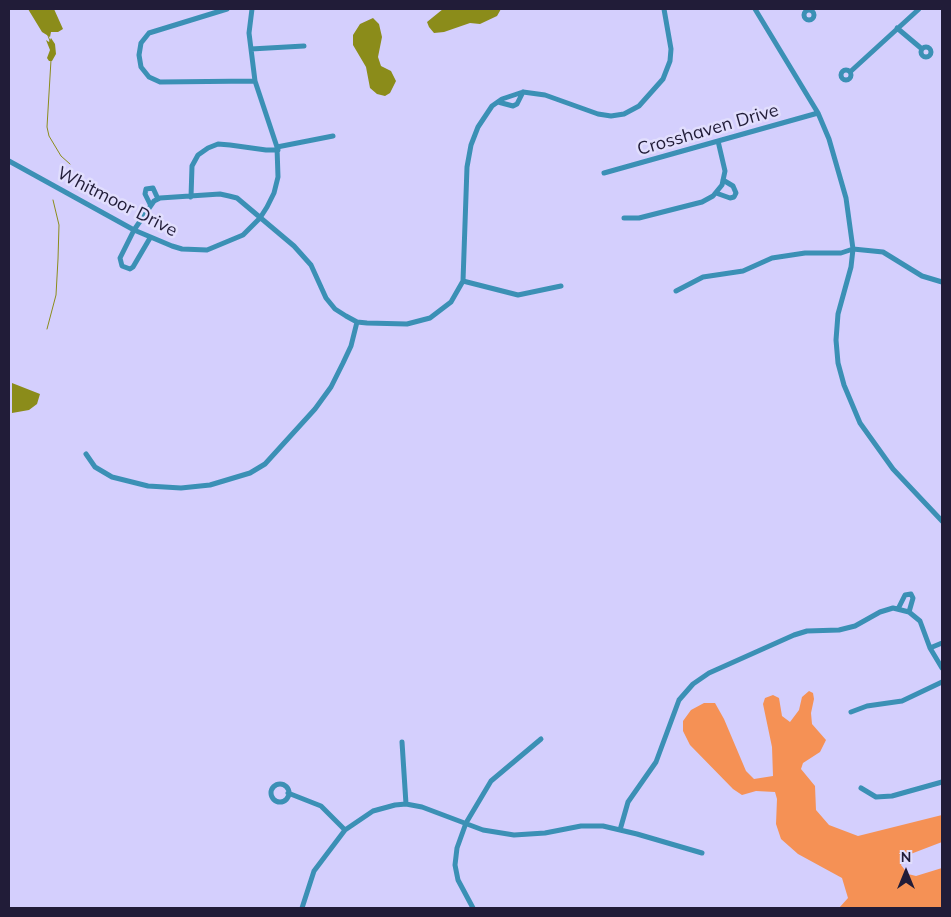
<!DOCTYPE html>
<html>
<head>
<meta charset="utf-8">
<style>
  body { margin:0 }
  #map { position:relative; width:951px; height:917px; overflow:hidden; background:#d4cffd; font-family:Mulish,sans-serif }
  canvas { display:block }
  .frame { position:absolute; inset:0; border:10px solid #211c38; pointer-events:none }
  .north { position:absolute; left:881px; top:847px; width:50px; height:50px; -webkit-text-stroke:4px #e1defd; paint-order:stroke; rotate:0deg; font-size:14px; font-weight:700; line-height:20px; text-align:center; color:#211c38 }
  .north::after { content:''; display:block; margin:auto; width:18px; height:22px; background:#211c38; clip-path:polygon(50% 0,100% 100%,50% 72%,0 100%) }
</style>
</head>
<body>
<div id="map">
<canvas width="951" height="917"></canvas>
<div class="frame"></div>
<div class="north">N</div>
</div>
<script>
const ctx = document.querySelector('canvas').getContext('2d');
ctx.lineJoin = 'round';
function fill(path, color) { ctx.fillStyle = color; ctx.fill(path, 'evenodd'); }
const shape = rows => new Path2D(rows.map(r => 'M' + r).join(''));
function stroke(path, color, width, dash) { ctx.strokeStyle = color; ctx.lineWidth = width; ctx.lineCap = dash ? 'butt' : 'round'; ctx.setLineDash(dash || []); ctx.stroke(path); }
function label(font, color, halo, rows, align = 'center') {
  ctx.font = font + ' Mulish,sans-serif'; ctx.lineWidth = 5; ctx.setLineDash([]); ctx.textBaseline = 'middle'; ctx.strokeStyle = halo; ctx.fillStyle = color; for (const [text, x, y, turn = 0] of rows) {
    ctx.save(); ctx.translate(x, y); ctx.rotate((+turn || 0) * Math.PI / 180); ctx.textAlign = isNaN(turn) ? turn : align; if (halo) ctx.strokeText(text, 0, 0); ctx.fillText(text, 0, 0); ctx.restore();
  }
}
fill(shape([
  [809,691,813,693,814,699,811,713,812,724,826,740,820,752,803,763,801,769,815,786,816,810,829,825,858,836,942,815,942,842,908,855,904,857,901,865,908,874,916,876,942,868,942,908,839,908,848,898,842,878,798,854,781,839,776,824,777,799,775,792,756,791,742,795,733,789,690,745,683,731,683,721,691,710,704,703,715,703,724,719,746,771,754,779,773,776,772,747,763,704,765,698,773,695,779,698,782,716,790,722,799,710,802,697]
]), '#f59155');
fill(shape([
  [28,9,54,9,63,29,58,32,51,32,50,37,42,32],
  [443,9,501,9,497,16,480,24,470,23,444,32,434,33,429,27,427,22],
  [373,18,379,24,382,37,378,57,381,66,391,71,396,81,390,93,385,96,377,94,370,88,366,67,353,45,353,35,360,24],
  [51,38,55,44,56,54,52,61,49,61,47,58,50,50,46,40,49,42],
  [12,383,40,394,37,404,29,410,12,413]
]), '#8b8c1a');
stroke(shape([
  [47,33,50,41],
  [51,60,47,127,49,136,61,156,70,164],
  [47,329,56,295,58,259,59,225,53,200]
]), '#8b8c1a', 1);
stroke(shape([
  [227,9,149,33,141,43,139,55,141,67,149,77,160,82,255,81],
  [755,9,818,113,829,139,846,198,853,249,851,267,838,314,836,340,838,363,844,385,860,423,893,469,942,521],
  '804 15a5 5 0 1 1 10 0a5 5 0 1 1-10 0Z',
  [897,28,922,49],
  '921 52a5 5 0 1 1 10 0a5 5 0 1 1-10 0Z',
  [251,49,304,46],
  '841 75a5 5 0 1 1 10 0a5 5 0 1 1-10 0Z',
  [850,72,919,9],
  [498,102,513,106,517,104,523,92],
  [277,147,333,136],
  [9,161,134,230,172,246,182,249,207,250,243,235,260,218,267,207,274,193,278,177,277,147,255,81,249,33,252,9],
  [604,173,818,113],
  [716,193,730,198,734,197,736,193,733,186,723,180],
  [191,197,192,166,198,155,208,148,218,144,230,145,266,150,278,150],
  [150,204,145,194,146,189,153,188,158,199],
  [624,218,639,218,702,202,713,196,722,185,725,171,718,141],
  [150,238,133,267,130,269,122,266,120,258,134,230,154,201,160,198,220,194,229,196,237,198,294,246,311,265,326,298,335,309,346,316,357,322,367,323,407,324,430,318,451,302,463,281,467,167,471,145,478,127,492,106,502,99,523,92,545,95,598,114,611,116,624,114,639,106,663,79,670,61,671,49,664,9],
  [463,281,518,295,561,286],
  [676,291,703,277,743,271,772,258,805,253,841,253,853,249,883,252,922,276,942,282],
  [86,454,95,467,112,477,148,486,181,488,210,485,250,473,265,464,315,409,331,387,343,363,351,346,357,322],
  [898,609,905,595,911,594,913,598,909,612],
  [930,648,942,643],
  [851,712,867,706,902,701,942,682],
  [402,742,406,804],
  '271 793a9 9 0 1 1 18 0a9 9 0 1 1-18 0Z',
  [861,788,876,797,892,796,942,782],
  [288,793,321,806,345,830],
  [620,830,628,802,656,762,679,700,693,684,709,673,794,635,807,631,839,630,855,626,880,612,893,608,909,612,920,621,930,648,942,668],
  [302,908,314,871,345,830,373,811,395,805,406,804,422,807,483,830,514,835,545,833,581,826,603,826,637,834,702,853],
  [473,908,458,880,455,865,457,848,466,823,491,781,541,739]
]), '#3b90b5', 5);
label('18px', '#211c38', '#e1defd', [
  ["Crosshaven Drive",708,130,-16],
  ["Whitmoor Drive",117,202,27]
]);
</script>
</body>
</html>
